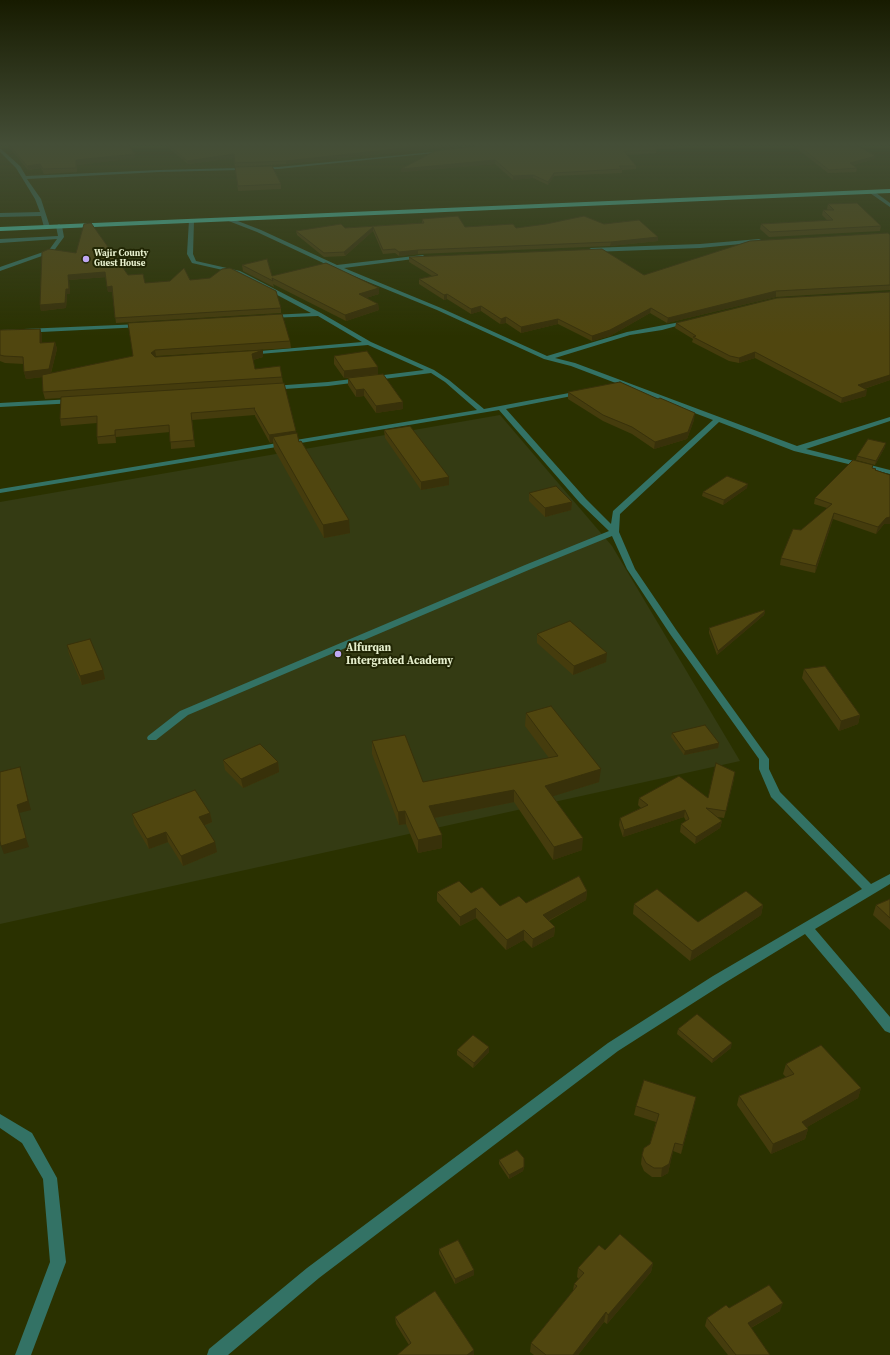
<!DOCTYPE html>
<html>
<head>
<meta charset="utf-8">
<style>
  body { margin:0 }
  canvas { display:block; background:#2a3100 }
</style>
</head>
<body>
<canvas width="890" height="1355"></canvas>
<script>
const ctx = document.querySelector('canvas').getContext('2d');
ctx.lineJoin = 'round';
function fill(path, color) { ctx.fillStyle = color; ctx.fill(path, 'evenodd'); }
const shape = rows => new Path2D(rows.map(r => 'M' + r).join(''));
function stroke(path, color, width, dash) { ctx.strokeStyle = color; ctx.lineWidth = width; ctx.lineCap = dash ? 'butt' : 'round'; ctx.setLineDash(dash || []); ctx.stroke(path); }
function label(font, color, halo, rows, align = 'center') {
  ctx.font = font + ' "Source Serif 4",serif'; ctx.lineWidth = 4; ctx.setLineDash([]); ctx.textBaseline = 'middle'; ctx.strokeStyle = halo; ctx.fillStyle = color; for (const [text, x, y, turn = 0] of rows) {
    ctx.save(); ctx.translate(x, y); ctx.rotate((+turn || 0) * Math.PI / 180); ctx.textAlign = isNaN(turn) ? turn : align; if (halo) ctx.strokeText(text, 0, 0); ctx.fillText(text, 0, 0); ctx.restore();
  }
}
fill(shape([
  [500,415,612,546,740,761,0,924,0,502]
]), '#343b13');
fill(shape([
  [0,148,20,166,26,176,159,170,278,167,443,151,445,152,278,169,159,172,27,179,41,199,50,227,47,229,44,227,41,216,0,217,0,213,40,212,35,199,16,168,0,152,0,148],
  [872,190,890,203,890,207,870,193,870,191,872,190],
  [226,218,230,218,261,230,337,265,423,255,424,256,421,258,344,268,441,308,547,356,627,332,691,320,691,322,662,330,630,335,555,358,575,363,797,446,890,417,890,421,806,449,890,470,890,474,794,451,719,422,620,514,619,532,635,569,677,631,769,759,769,769,780,792,871,884,890,874,890,884,815,929,890,1017,890,1033,885,1031,854,992,805,934,723,984,618,1051,319,1278,228,1355,207,1355,209,1349,307,1268,608,1043,713,976,862,889,771,797,759,769,759,759,670,634,627,569,612,536,531,569,188,715,156,740,148,740,147,738,148,736,180,711,525,565,609,531,580,503,499,410,0,493,0,489,477,410,445,382,431,373,328,386,270,390,269,388,273,386,328,382,424,370,368,345,247,355,247,353,249,352,362,342,318,316,269,318,269,316,271,315,311,313,236,273,192,263,187,254,189,220,194,221,193,254,196,261,240,271,321,313,371,342,434,370,449,380,484,409,585,390,585,394,582,394,506,409,586,499,611,524,613,511,713,420,571,366,544,359,437,310,334,268,257,232,226,220,226,218],
  [59,224,62,226,64,237,53,252,0,271,0,267,49,250,57,239,0,243,0,239,58,236,56,226,59,224],
  [759,239,761,240,761,242,700,248,591,252,588,250,591,248,700,244,759,239],
  [141,324,143,325,143,327,0,334,0,330,141,324],
  [73,399,77,401,76,403,0,407,0,403,73,399],
  [0,1114,32,1133,57,1178,66,1262,31,1355,15,1355,50,1262,43,1179,22,1143,0,1128,0,1114]
]), '#337265');
fill(shape([
  [890,189,890,193,0,231,0,227,890,189]
]), '#45cbb3');
fill(shape([
  [8,146,129,146,135,158,77,165,77,172,44,174,41,168,28,170],
  [166,146,462,146,447,148,447,147,286,164,235,167,234,158,188,164],
  [477,146,677,146,676,149,656,149,656,153,627,155,636,166,636,169,622,170,622,173,554,176,548,185,533,178,513,180,495,164,401,172,401,169],
  [794,146,858,146,875,159,853,165,857,168,856,172,828,173],
  [235,167,281,184,281,189,238,191],
  [828,204,881,226,880,231,769,237,760,229,761,224,828,221,822,215,823,210,828,210,827,209],
  [422,219,465,227,516,228,604,224,658,241,610,246,418,254,399,256,395,253,383,254,373,231,345,256,324,257,297,235,296,231,422,223],
  [890,235,890,290,776,297,667,323,650,313,610,336,592,341,558,324,521,333,506,323,500,324,481,311,471,314,447,299,444,300,419,284,419,279,432,276,409,262,409,257,644,275],
  [42,252,128,275,145,283,190,280,281,308,281,313,116,323,112,292,108,292,106,277,69,280,70,294,67,294,66,308,41,311,40,305],
  [242,265,272,276,379,294,366,298,378,304,379,310,346,321,273,284,274,287,243,271],
  [128,323,290,341,291,348,156,356,155,357,263,350,263,357,253,360,255,369,282,377,283,383,296,433,299,442,350,533,324,538,274,449,273,442,270,443,255,416,255,415,192,420,195,447,171,449,170,432,116,437,116,443,98,444,97,437,97,423,61,426,60,419,61,398,45,399,43,392,43,377,26,379,24,372,24,364,5,363,0,361,0,330,40,329,42,335,42,343,55,342,57,349,51,373,133,356],
  [676,323,890,380,864,389,866,396,841,403,755,358,739,363,729,361,692,342,693,339,675,328],
  [334,356,378,367,378,374,403,409,376,413,364,396,356,397,348,385,348,378,344,378,334,364],
  [568,392,694,420,687,439,654,449,632,434,603,421,568,399],
  [384,430,449,477,449,485,421,490,385,438],
  [885,447,875,465,856,460,857,456],
  [873,468,876,469,876,470,890,475,890,524,884,524,876,534,833,519,815,573,780,565,781,558,827,508,814,504,815,498],
  [747,488,723,505,702,496,703,492],
  [529,493,572,502,571,510,545,517,529,501],
  [765,611,764,615,717,655,709,633,709,628],
  [537,634,606,662,573,675,537,643],
  [67,645,103,670,105,679,82,685,69,654],
  [804,669,860,715,858,724,839,731,802,678],
  [526,713,599,782,553,796,582,850,553,860,514,802,434,818,442,835,442,848,418,853,406,824,399,825,372,754,372,741,423,782,549,758,525,726],
  [672,733,719,743,718,748,684,755,671,737],
  [223,760,278,762,279,772,243,788,225,770],
  [734,779,724,818,717,817,722,821,720,828,695,844,680,832,681,824,686,821,684,817,623,837,619,825,620,818,641,808,638,805,639,798,708,798],
  [210,813,212,822,204,826,217,852,183,866,168,842,149,849,134,824,132,814],
  [587,891,586,900,549,921,555,927,554,936,532,948,524,940,506,950,476,918,460,926,437,901,437,892,471,893,500,906,526,903],
  [890,899,890,930,873,915,876,905],
  [634,904,698,922,763,905,761,915,690,961,633,914],
  [678,1029,731,1048,712,1063,677,1034],
  [457,1050,489,1052,473,1068,457,1055],
  [786,1064,861,1088,858,1098,807,1127,808,1129,805,1139,771,1154,737,1105,739,1096,786,1077,783,1074],
  [636,1106,694,1106,681,1154,673,1151,668,1173,661,1177,652,1177,644,1171,641,1164,642,1155,650,1144,656,1122,634,1115],
  [499,1160,524,1167,523,1171,509,1179,499,1164],
  [439,1249,474,1275,455,1284,439,1254],
  [605,1250,653,1263,651,1272,607,1324,604,1322,578,1355,534,1355,530,1352,531,1343,573,1291,574,1284,579,1279,577,1277,578,1268],
  [729,1308,780,1311,751,1328,770,1355,728,1355,705,1326,707,1318],
  [395,1317,474,1355,409,1345,396,1324]
]), '#453c0d');
fill(shape([
  [422,146,462,146,447,148,447,147,286,164,286,161],
  [135,154,135,158,77,165,77,172,76,160],
  [234,154,234,158,188,164,187,161],
  [876,156,875,159,849,166,850,163],
  [495,160,495,164,401,172,401,169],
  [40,164,41,168,28,170,27,166],
  [554,173,554,176,548,185,548,182],
  [533,175,533,178,513,180,513,176],
  [373,227,373,231,345,256,344,252],
  [658,237,658,241,610,246,611,242],
  [418,250,418,254,399,256,399,252],
  [105,272,106,277,69,280,70,294,67,294,66,308,41,311,40,305,66,289,68,275],
  [112,286,113,292,108,292,107,287],
  [379,288,379,294,359,300,359,294],
  [776,291,776,297,667,323,668,318],
  [447,294,447,299,444,300,444,295],
  [378,304,379,310,346,321,345,315],
  [481,306,481,311,471,314,471,309],
  [651,308,650,313,610,336,592,341,592,336],
  [506,317,506,323,500,324,501,319],
  [558,319,558,324,521,333,521,327],
  [40,329,42,335,42,350,40,343],
  [55,342,57,349,50,376,26,379,24,372],
  [155,350,156,356,152,360,151,353],
  [263,350,263,357,252,360,252,354],
  [755,352,755,358,739,363,739,358],
  [378,367,378,374,344,378,344,371],
  [890,375,890,380,857,391,858,385],
  [364,389,364,396,356,397,356,390],
  [867,390,866,396,841,403,842,398],
  [403,402,403,409,376,413,376,406],
  [695,413,694,420,687,439,654,449,655,442],
  [115,430,116,437,116,443,115,435],
  [296,431,296,438,273,437,273,442,270,443,269,435],
  [886,443,885,447,875,465,876,461],
  [449,477,449,485,421,490,421,482],
  [748,484,747,488,723,505,724,500],
  [572,502,571,510,545,517,545,508],
  [834,513,833,519,815,573,816,566],
  [890,517,890,524,884,524,876,534,878,527,886,518],
  [349,520,350,533,324,538,323,525],
  [765,611,764,615,717,655,718,651],
  [607,653,606,662,573,675,574,666],
  [103,670,105,679,82,685,80,676],
  [860,715,858,724,839,731,841,721],
  [719,743,718,748,684,755,685,751],
  [278,762,279,772,243,788,241,779],
  [601,769,599,782,544,799,545,786],
  [22,776,31,810,19,813,17,805],
  [514,790,514,802,429,819,429,806],
  [685,810,684,817,623,837,624,830],
  [405,811,406,824,399,825,398,812],
  [210,813,212,822,200,827,199,817],
  [722,821,720,828,695,844,696,837],
  [166,832,168,842,149,849,147,839],
  [442,835,442,848,418,853,418,840],
  [26,838,29,847,4,854,1,846],
  [583,838,582,850,553,860,554,847],
  [215,842,217,852,183,866,181,856],
  [587,891,586,900,542,924,543,915],
  [763,905,761,915,690,961,692,951],
  [476,908,476,918,460,926,460,917],
  [555,927,554,936,532,948,533,939],
  [524,930,524,940,506,950,507,940],
  [732,1043,731,1048,712,1063,713,1059],
  [489,1047,489,1052,473,1068,474,1063],
  [861,1088,858,1098,800,1131,802,1122],
  [696,1097,694,1106,681,1154,683,1145],
  [808,1129,805,1139,771,1154,773,1144],
  [675,1143,668,1173,661,1177,662,1168],
  [524,1167,523,1171,509,1179,509,1175],
  [653,1263,651,1272,607,1324,608,1315],
  [474,1270,474,1275,455,1284,455,1279],
  [783,1303,780,1311,745,1331,748,1323],
  [606,1312,604,1322,578,1355,573,1355],
  [474,1350,474,1355,467,1355]
]), '#38310a');
const building = shape([
  [10,146,129,146,135,154,76,160,76,168,43,169,40,164,27,166,10,146],
  [170,146,422,146,286,161,235,163,234,154,187,161,170,146],
  [477,146,653,146,657,150,624,151,636,166,619,166,622,169,554,173,548,182,533,175,513,176,495,160,401,169,435,151,477,146],
  [799,146,858,146,876,156,850,163,857,168,829,170,799,146],
  [272,166,281,184,238,186,235,167,272,166],
  [857,203,881,226,770,232,761,224,833,220,823,210,834,210,828,204,857,203],
  [458,216,465,227,513,224,516,228,546,224,584,216,604,224,639,220,658,237,611,242,418,250,399,252,395,249,383,250,373,227,344,252,324,253,296,231,341,224,345,228,424,223,422,219,458,216],
  [91,223,128,275,143,274,145,283,170,281,184,268,190,280,210,278,222,269,230,268,276,291,281,308,115,318,112,286,107,287,105,272,68,275,69,289,66,289,65,303,40,305,42,252,49,249,76,253,84,224,91,223],
  [888,233,890,235,890,285,776,291,668,318,651,308,610,330,592,336,558,319,521,327,506,317,501,319,481,306,471,309,447,294,444,295,419,279,438,275,409,257,602,249,644,275,750,241,888,233],
  [267,259,272,276,326,263,379,288,359,294,378,304,345,315,272,278,273,281,242,265,267,259],
  [890,292,890,375,858,385,867,390,842,398,755,352,739,358,730,356,693,337,696,336,676,323,777,298,890,292],
  [282,314,290,341,155,350,151,353,155,357,263,350,252,354,255,369,280,366,282,377,43,392,42,375,133,356,128,323,282,314],
  [40,329,40,343,55,342,49,369,24,372,23,357,4,356,0,355,0,330,40,329],
  [367,351,378,367,344,371,334,356,367,351],
  [383,374,403,402,376,406,364,389,356,390,348,378,383,374],
  [620,382,658,399,660,398,695,413,688,432,655,442,632,427,603,415,568,392,620,382],
  [284,383,296,431,269,435,254,409,255,408,191,413,194,440,170,442,169,425,115,430,115,435,97,437,97,416,60,419,61,397,284,383],
  [410,426,449,477,421,482,384,430,410,426],
  [297,433,299,442,301,441,349,520,323,525,273,437,297,433],
  [868,439,886,443,876,461,857,456,868,439],
  [853,460,873,465,872,468,876,469,875,470,890,475,890,517,886,518,878,527,834,513,816,566,781,558,793,529,801,530,832,504,815,498,853,460],
  [727,476,748,484,724,500,703,492,727,476],
  [556,486,572,502,545,508,529,493,556,486],
  [764,610,765,611,718,651,709,628,764,610],
  [570,621,607,653,574,666,537,634,570,621],
  [90,639,103,670,80,676,67,645,90,639],
  [825,666,860,715,841,721,804,669,825,666],
  [551,706,601,769,545,786,583,838,554,847,514,790,429,806,442,835,418,840,405,811,398,812,372,741,405,735,423,782,558,756,526,713,551,706],
  [705,725,719,743,685,751,672,733,705,725],
  [260,744,278,762,241,779,223,760,260,744],
  [716,763,735,772,726,811,706,808,722,821,696,837,681,824,689,819,685,810,624,830,620,818,648,805,639,798,679,776,708,798,716,763],
  [20,767,28,801,17,805,26,838,1,846,0,841,0,772,20,767],
  [195,790,210,813,199,817,215,842,181,856,166,832,147,839,132,814,195,790],
  [579,876,587,891,543,915,555,927,533,939,524,930,507,940,476,908,460,917,437,892,459,881,471,893,482,887,500,906,519,896,526,903,579,876],
  [657,889,698,922,746,891,763,905,692,951,634,904,657,889],
  [890,899,890,918,876,905,890,899],
  [697,1014,732,1043,713,1059,678,1029,697,1014],
  [473,1035,489,1047,474,1063,457,1050,473,1035],
  [821,1045,861,1088,802,1122,808,1129,773,1144,739,1096,794,1074,786,1064,821,1045],
  [644,1080,696,1097,683,1145,675,1143,669,1164,662,1168,654,1168,646,1163,642,1155,644,1148,650,1144,659,1114,636,1106,644,1080],
  [517,1150,524,1158,524,1167,509,1175,499,1160,517,1150],
  [620,1234,653,1263,608,1315,606,1312,573,1355,546,1355,531,1343,577,1286,574,1284,584,1273,578,1268,599,1245,605,1250,620,1234],
  [458,1240,474,1270,455,1279,439,1249,458,1240],
  [769,1285,783,1303,748,1323,770,1355,736,1355,707,1318,726,1305,729,1308,769,1285],
  [435,1291,474,1350,467,1355,397,1355,411,1343,395,1317,435,1291]
]);
fill(building, '#50460f');
stroke(building, '#38310a', 1);
const sky = ctx.createLinearGradient(0, 0, 0, 336);
sky.addColorStop(0, '#171b00');
sky.addColorStop(0.43, '#444e37');
sky.addColorStop(1, '#444e3700');
ctx.fillStyle = sky;
ctx.fillRect(0, 0, 890, 336);
for (const [x, y, r, color] of [
  [86,259,4,"#c0a8f3"],
  [338,654,4,"#c0a8f3"]
]) { const dot = new Path2D(); dot.arc(x, y, r, 0, 2 * Math.PI); ctx.fillStyle = color; ctx.fill(dot); stroke(dot, '#212604', 1.5); }
label('bold 9px', '#e6efcd', '#212604', [
  ["Wajir County",94,254],
  ["Guest House",94,264]
], 'left');
label('bold 11px', '#e6efcd', '#212604', [
  ["Alfurqan",346,648],
  ["Intergrated Academy",346,661]
], 'left');
</script>
</body>
</html>
